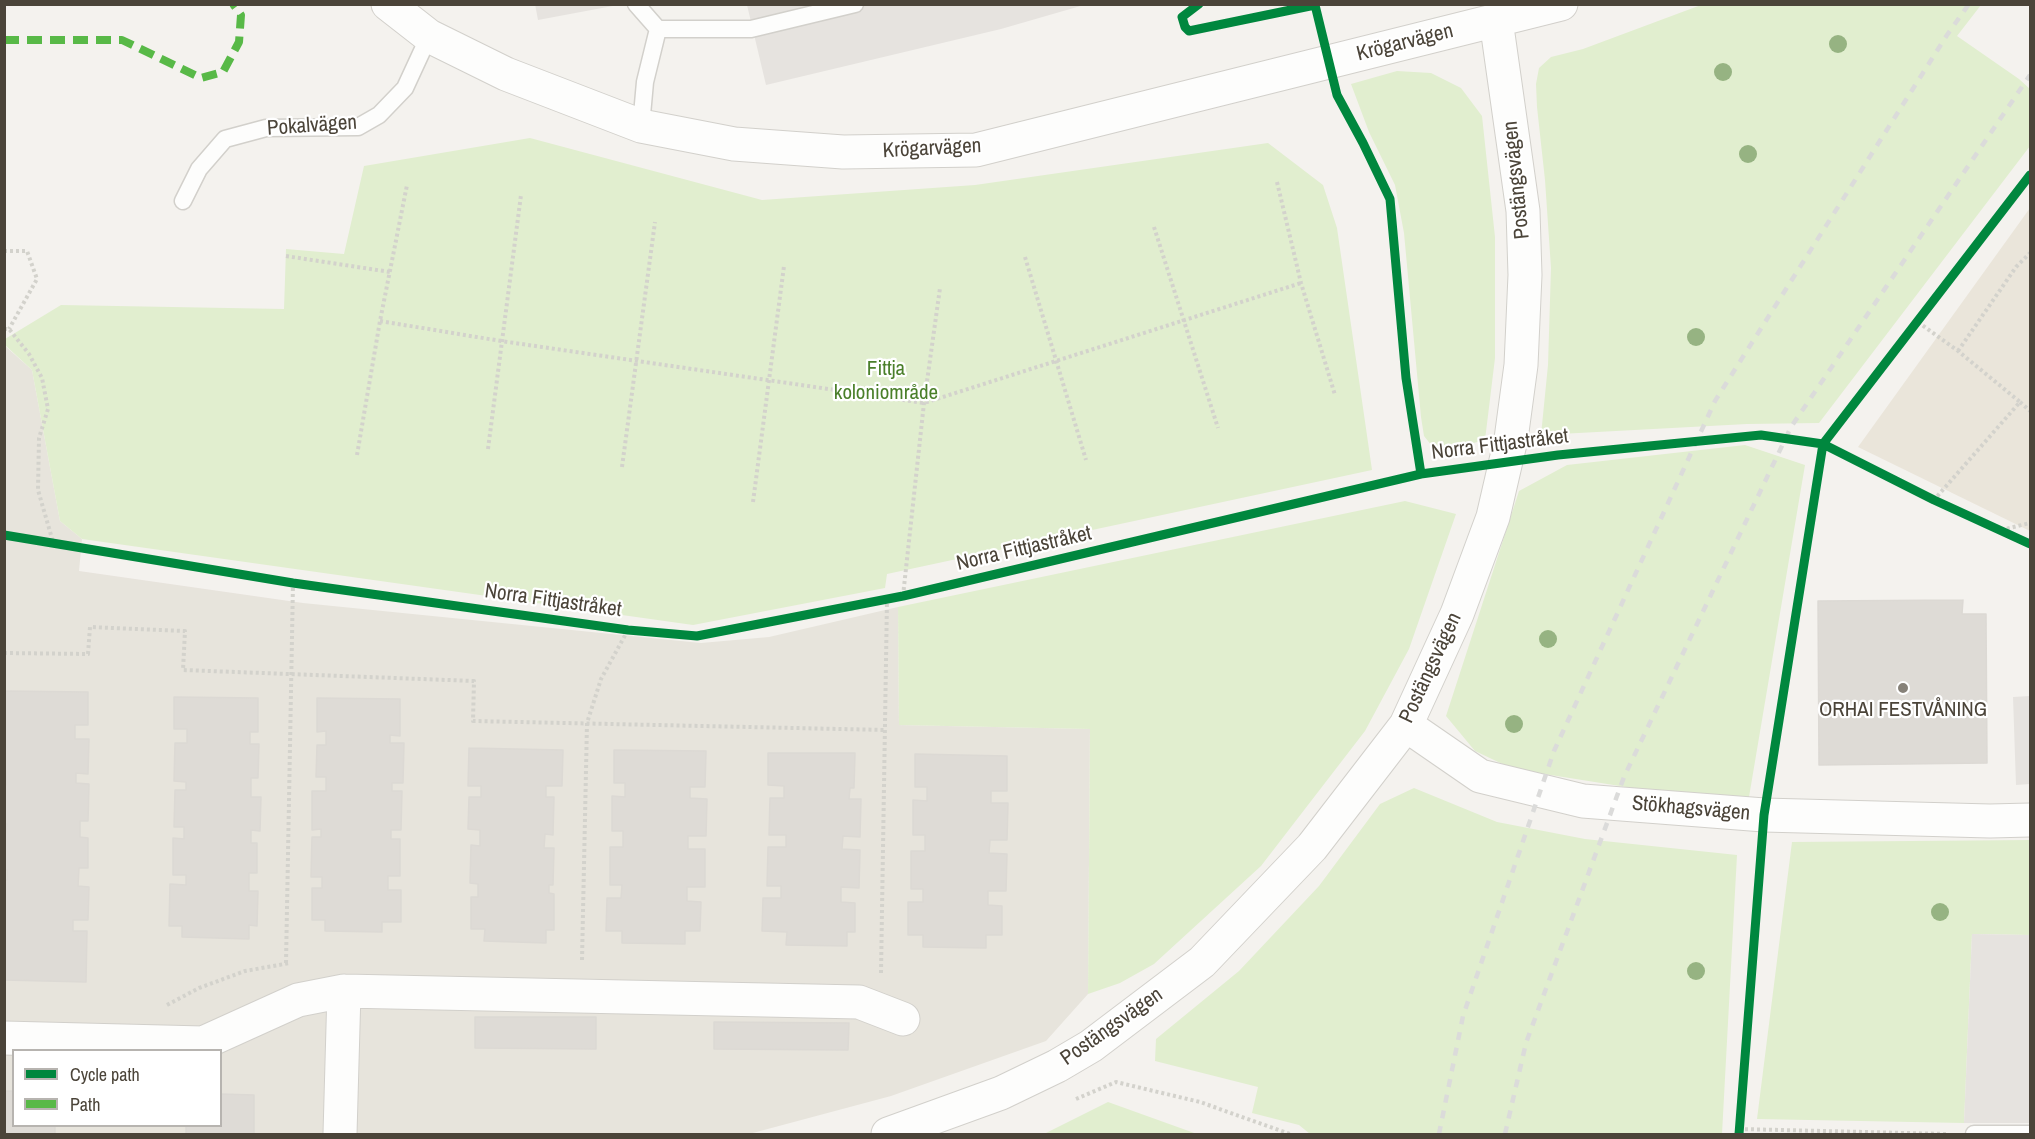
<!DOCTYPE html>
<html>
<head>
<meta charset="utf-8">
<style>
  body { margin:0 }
  #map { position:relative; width:2035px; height:1139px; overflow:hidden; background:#f4f2ee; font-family:"Archivo Narrow",sans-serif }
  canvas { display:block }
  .frame { position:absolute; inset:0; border:6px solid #4b4439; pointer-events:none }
  .legend { position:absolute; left:12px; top:1049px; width:210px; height:78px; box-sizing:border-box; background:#fff; border:2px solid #b7b4b0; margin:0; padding:8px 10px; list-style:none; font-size:18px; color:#4b4439 }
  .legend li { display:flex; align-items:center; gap:12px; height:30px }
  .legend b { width:30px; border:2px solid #b7b4b0 }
</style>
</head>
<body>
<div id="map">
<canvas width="2035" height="1139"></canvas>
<div class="frame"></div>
<ul class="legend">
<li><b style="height:8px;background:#00873e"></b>Cycle path</li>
<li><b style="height:8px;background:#58b947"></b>Path</li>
</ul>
</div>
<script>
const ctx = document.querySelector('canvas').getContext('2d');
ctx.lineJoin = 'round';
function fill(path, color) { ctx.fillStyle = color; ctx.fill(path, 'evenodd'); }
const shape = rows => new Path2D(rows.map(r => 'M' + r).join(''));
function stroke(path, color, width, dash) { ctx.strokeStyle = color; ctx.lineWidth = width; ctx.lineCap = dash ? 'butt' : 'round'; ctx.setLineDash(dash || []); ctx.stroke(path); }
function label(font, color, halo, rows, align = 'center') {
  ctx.font = font + ' "Archivo Narrow",sans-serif'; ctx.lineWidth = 4.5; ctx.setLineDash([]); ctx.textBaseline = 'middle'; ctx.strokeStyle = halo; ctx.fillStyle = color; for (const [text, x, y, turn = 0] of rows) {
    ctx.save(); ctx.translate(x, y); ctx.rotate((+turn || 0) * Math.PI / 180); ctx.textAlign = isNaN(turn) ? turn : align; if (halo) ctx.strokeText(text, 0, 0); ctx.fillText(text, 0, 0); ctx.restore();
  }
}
fill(shape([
  [4,345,32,370,60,521,82,539,79,571,303,603,701,643,769,637,898,607,899,725,1090,729,1088,994,1046,1041,891,1096,749,1134,5,1134],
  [14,1050,220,1050,220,1126,14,1126]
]), '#e7e4dc');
fill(shape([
  [2030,208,2030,531,1858,447]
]), '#eae5da');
fill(shape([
  [1701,5,1981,5,1957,36,2019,79,2030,89,2030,146,1819,423,1747,424,1541,435,1548,365,1551,268,1545,180,1537,107,1536,84,1539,68,1551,57,1583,49],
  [1397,71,1431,73,1461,88,1482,116,1495,237,1495,358,1485,440,1458,447,1432,446,1424,436,1421,417,1404,233,1395,185,1369,132,1351,84],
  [530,138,762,200,975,185,1268,143,1323,185,1337,228,1372,470,887,574,885,588,693,625,82,539,60,521,32,370,5,345,5,339,61,305,284,309,286,249,344,254,364,166],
  [1745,445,1805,465,1749,797,1670,794,1513,769,1475,751,1446,716,1519,491,1567,465],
  [1405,501,1456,514,1409,649,1365,731,1261,866,1154,964,1120,983,1088,994,1090,729,899,725,898,607],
  [1414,788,1497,822,1585,839,1737,855,1722,1134,1310,1134,1299,1125,1252,1113,1258,1087,1155,1061,1156,1039,1239,971,1319,886,1380,804],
  [2030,840,2030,935,1972,934,1964,1123,1757,1119,1792,842],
  [1108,1102,1197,1134,1044,1134]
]), '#e1eecf');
fill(shape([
  [535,4,618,4,618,5,538,20],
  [747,5,1084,5,1001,29,766,85],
  [2030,696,2030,784,2016,785,2013,697],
  [1972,934,2030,935,2030,1123,1964,1123]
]), '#e6e3df');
const building = shape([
  [1963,600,1962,614,1986,614,1987,763,1819,765,1818,601,1963,600],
  [4,691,88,692,88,725,75,725,75,739,89,739,88,774,76,773,76,783,89,784,88,821,80,821,80,837,88,838,88,868,79,868,78,886,89,887,88,920,73,920,73,931,87,931,86,982,4,980,4,880,7,880,7,870,4,870,4,832,6,832,7,824,4,824,4,785,6,785,6,771,4,771,4,691],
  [174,697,258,698,258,732,250,732,250,744,259,744,258,778,251,778,251,797,261,797,260,831,251,830,251,843,257,843,257,873,249,873,249,891,258,891,257,926,249,925,249,939,182,937,182,926,169,926,170,884,186,885,186,875,173,875,173,838,184,839,184,827,174,827,175,790,186,790,186,782,174,781,175,743,187,743,187,729,174,729,174,697],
  [317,698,400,699,400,736,390,735,390,743,404,743,403,783,392,783,392,791,402,791,401,830,391,830,391,839,400,839,400,876,388,876,388,890,401,890,401,922,382,922,382,932,325,931,325,920,312,920,312,888,322,888,322,877,311,877,312,837,321,837,321,829,312,830,312,791,326,791,326,777,316,777,317,745,326,745,326,731,317,732,317,698],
  [469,748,563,750,562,786,546,786,546,797,554,797,553,835,545,834,544,848,554,848,553,885,549,885,549,893,554,894,554,930,546,930,546,943,484,941,485,929,471,929,471,897,478,897,478,884,470,883,471,845,480,846,480,830,468,829,469,797,481,797,481,786,468,786,469,748],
  [614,750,706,751,705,787,690,787,690,798,707,799,706,836,688,836,688,849,705,849,705,887,687,887,687,901,701,902,700,931,685,931,685,944,622,943,622,931,606,931,607,898,621,898,622,885,610,885,610,847,623,847,623,831,612,831,612,796,625,797,625,783,614,783,614,750],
  [768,753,855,753,854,788,850,788,849,799,861,799,860,837,843,836,842,849,860,850,859,888,841,887,841,902,855,903,855,932,847,932,847,946,786,945,787,932,762,931,763,898,781,898,781,886,767,886,768,847,786,847,786,835,769,835,770,798,784,798,784,786,768,785,768,753],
  [915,754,1007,756,1007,791,991,791,991,803,1008,803,1007,840,990,840,989,853,1007,854,1006,891,988,891,988,905,1002,906,1002,935,986,935,986,948,923,947,923,935,908,935,908,902,923,902,923,889,911,889,911,851,925,851,925,835,913,835,913,800,927,801,927,787,915,787,915,754],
  [475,1017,596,1017,596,1049,475,1048,475,1017],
  [714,1022,849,1023,848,1050,714,1049,714,1022],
  [4,1091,14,1091,14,1126,55,1126,55,1134,4,1134,4,1091],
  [220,1094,254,1095,254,1134,186,1134,186,1126,220,1126,220,1094]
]);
fill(building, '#dedbd6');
stroke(building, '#dcd9d4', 1.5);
const service = shape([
  [636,4,658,29,645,82,641,126],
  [658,29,751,29,855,4],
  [183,201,199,169,225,139,266,128,358,127,379,115,405,88,429,36],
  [1974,1134,2030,1134]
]);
const minor = shape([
  [4,1038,203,1043,298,1000,344,991,859,1002,903,1019],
  [340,1134,344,991]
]);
const tertiary = shape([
  [388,4,429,36,506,74,641,126,734,144,843,152,976,150,1561,4],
  [1406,725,1480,776,1583,801,1764,815,1990,821,2030,820],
  [888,1134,1001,1093,1057,1066,1091,1046,1202,962,1312,847,1406,725,1457,614,1493,517,1511,439,1521,365,1525,275,1523,211,1496,20]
]);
stroke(service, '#d2d0cb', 19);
stroke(minor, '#d2d0cb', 35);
stroke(tertiary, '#d2d0cb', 35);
stroke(shape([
  [1315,4,1315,5],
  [1277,182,1301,283,1335,395],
  [1154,227,1218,428],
  [4,251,27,251,37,279,9,329],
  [286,256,390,272],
  [1025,257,1086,460],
  [380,321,501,341,924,403,1301,283],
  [1918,322,1958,351,2020,402,1934,500],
  [4,329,9,329,29,354,42,378,48,409,39,438,38,490,53,542],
  [1958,351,2016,267,2030,253],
  [2020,402,2030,411],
  [488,449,521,195],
  [357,455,380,321,407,185],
  [622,467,655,222],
  [753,502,784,266],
  [2001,530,2030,523],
  [903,596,924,403,940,288],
  [4,653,88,654,90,627,185,631,183,670,474,681,473,721,886,730],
  [582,960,587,723,601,679,628,630],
  [286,963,293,583],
  [881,973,887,599],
  [167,1005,199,988,245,971,290,963],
  [1076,1099,1116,1082,1200,1102,1290,1134],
  [1739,1129,1948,1134]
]), '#d3d2cc', 4, [3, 3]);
stroke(service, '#fdfdfc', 16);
stroke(minor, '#fdfdfc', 33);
stroke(tertiary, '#fdfdfc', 33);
stroke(shape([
  [1439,1134,1463,1016,1554,751,1715,401,1947,35,1969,4],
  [1505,1134,1526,1043,1624,777,1791,427,2030,75]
]), '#dbdbda', 4.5, [8, 8]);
stroke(shape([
  [4,40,122,40,201,78,223,72,239,42,241,15,233,4]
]), '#58b947', 8, [15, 8]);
stroke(shape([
  [1199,4,1182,17,1185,27,1189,31,1315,5,1337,95,1363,143,1390,199,1406,378,1421,474],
  [4,535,293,583,628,630,697,636,903,596,1421,474,1558,455,1761,435,1823,444,1934,500,2030,544],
  [1739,1134,1764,815,1823,444,2030,175]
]), '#00873e', 9);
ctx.fillStyle = '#96b382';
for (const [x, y] of [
  [1838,44],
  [1723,72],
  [1748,154],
  [1696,337],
  [1548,639],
  [1514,724],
  [1940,912],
  [1696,971]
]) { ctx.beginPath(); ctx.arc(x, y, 9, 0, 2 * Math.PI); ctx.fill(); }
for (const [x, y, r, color] of [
  [1903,688,6,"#868178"]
]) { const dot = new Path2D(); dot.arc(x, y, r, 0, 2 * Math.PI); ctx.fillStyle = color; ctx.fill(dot); stroke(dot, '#fff', 2); }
label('21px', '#4b4439', '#fff', [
  ["Krögarvägen",1405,43,-14],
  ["Pokalvägen",312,126,-4],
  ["Krögarvägen",932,149,-3],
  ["Postängsvägen",1517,180,-96],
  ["Norra Fittjastråket",1500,445,-7],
  ["Norra Fittjastråket",1024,549,-13],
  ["Norra Fittjastråket",553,601,8],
  ["Postängsvägen",1431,668,-65],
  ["Stökhagsvägen",1691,809,5],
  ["Postängsvägen",1112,1027,-35]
]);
label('21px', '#4a7f2a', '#fff', [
  ["Fittja",886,369],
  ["koloniområde",886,393]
]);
label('21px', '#4b4439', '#fff', [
  ["ORHAI FESTVÅNING",1903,710]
]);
</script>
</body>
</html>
